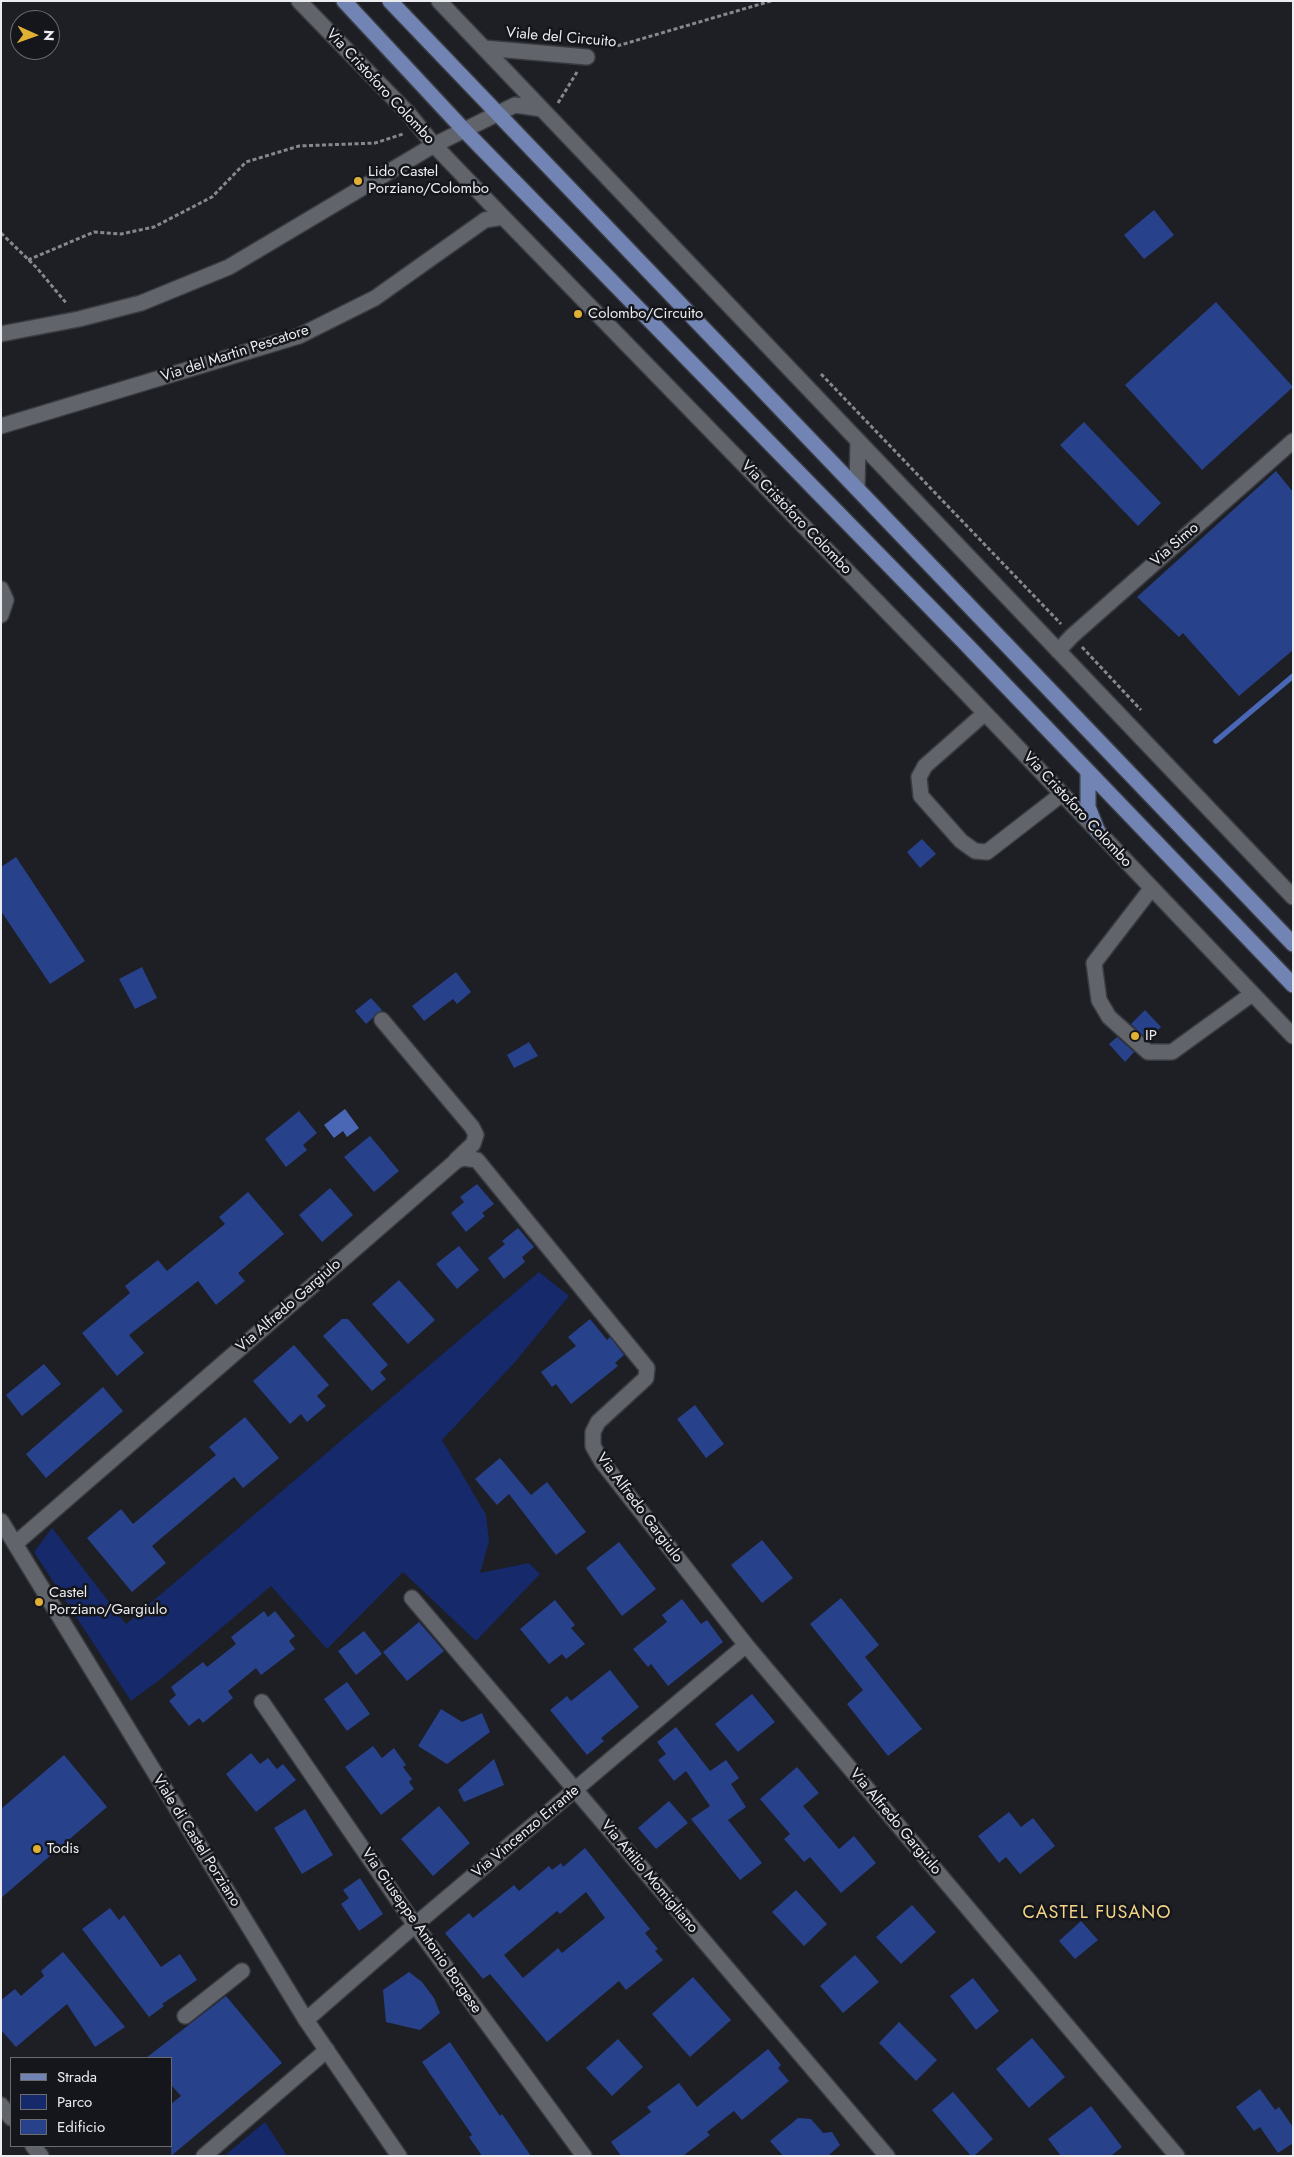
<!DOCTYPE html>
<html>
<head>
<meta charset="utf-8">
<style>
  body { margin:0 }
  #map { position:relative; width:1294px; height:2157px; overflow:hidden; background:#1d1f25; font-family:Jost,sans-serif }
  canvas { display:block }
  .frame { position:absolute; inset:0; border:2px solid #eaecef; pointer-events:none }
  .legend { position:absolute; left:10px; top:2057px; width:162px; height:90px; box-sizing:border-box; background:#14161b; border:1px solid #6a6c70; margin:0; padding:6px 9px; list-style:none; font-size:15px; color:#eaecef }
  .legend li { display:flex; align-items:center; gap:10px; height:25px }
  .legend b { width:25px; border:1px solid #6a6c70 }
  .north { position:absolute; left:10px; top:10px; width:50px; height:50px; box-sizing:border-box; background:#14161b; border:1px solid #6a6c70; border-radius:50%; rotate:92deg; font-size:14px; font-weight:700; line-height:20px; text-align:center; color:#eaecef }
  .north::after { content:''; display:block; margin:auto; width:18px; height:22px; background:#dfb034; clip-path:polygon(50% 0,100% 100%,50% 72%,0 100%) }
</style>
</head>
<body>
<div id="map">
<canvas width="1294" height="2157"></canvas>
<div class="frame"></div>
<ul class="legend">
<li><b style="height:6px;background:#7184b3"></b>Strada</li>
<li><b style="height:14px;background:#16296b"></b>Parco</li>
<li><b style="height:14px;background:#28418b"></b>Edificio</li>
</ul>
<div class="north">N</div>
</div>
<script>
const ctx = document.querySelector('canvas').getContext('2d');
ctx.lineJoin = 'round';
function fill(path, color) { ctx.fillStyle = color; ctx.fill(path, 'evenodd'); }
const shape = rows => new Path2D(rows.map(r => 'M' + r).join(''));
function stroke(path, color, width, dash) { ctx.strokeStyle = color; ctx.lineWidth = width; ctx.lineCap = dash ? 'butt' : 'round'; ctx.setLineDash(dash || []); ctx.stroke(path); }
function label(font, color, halo, rows, align = 'center') {
  ctx.font = font + ' Jost,sans-serif'; ctx.lineWidth = 5; ctx.setLineDash([]); ctx.textBaseline = 'middle'; ctx.strokeStyle = halo; ctx.fillStyle = color; for (const [text, x, y, turn = 0] of rows) {
    ctx.save(); ctx.translate(x, y); ctx.rotate((+turn || 0) * Math.PI / 180); ctx.textAlign = isNaN(turn) ? turn : align; if (halo) ctx.strokeText(text, 0, 0); ctx.fillText(text, 0, 0); ctx.restore();
  }
}
fill(shape([
  [539,1272,569,1296,515,1362,442,1440,486,1515,489,1541,480,1573,529,1563,540,1574,476,1641,403,1572,327,1649,271,1586,162,1678,131,1701,34,1552,52,1528,126,1624],
  [265,2122,287,2156,224,2156]
]), '#16296b');
fill(shape([
  [345,1109,359,1128,347,1137,343,1131,334,1138,324,1125]
]), '#4a67b5');
stroke(shape([
  [1216,741,1293,676]
]), '#4a67b5', 5.5);
fill(shape([
  [1154,210,1174,235,1144,259,1124,235],
  [1216,302,1293,387,1202,470,1125,385],
  [1084,422,1161,503,1138,526,1060,445],
  [1276,471,1293,492,1293,650,1239,696,1183,633,1179,637,1137,597],
  [922,839,936,854,920,868,907,852],
  [16,857,85,961,50,984,1,911,1,867],
  [142,967,157,998,135,1009,119,979],
  [456,972,471,992,457,1004,453,999,424,1021,412,1006],
  [371,998,382,1010,366,1024,355,1011],
  [1145,1010,1161,1027,1148,1040,1131,1024],
  [1117,1037,1134,1052,1125,1062,1109,1044],
  [529,1042,538,1056,514,1068,507,1055],
  [299,1111,317,1133,303,1145,307,1150,286,1167,265,1139],
  [370,1136,399,1171,374,1192,344,1157],
  [477,1184,494,1204,482,1213,485,1216,466,1232,451,1213,464,1202,460,1197],
  [330,1188,353,1215,322,1242,299,1215],
  [248,1192,284,1234,238,1273,245,1281,216,1305,198,1281,129,1335,144,1353,117,1376,82,1333,130,1293,125,1286,158,1260,167,1271,225,1224,219,1217],
  [518,1228,534,1247,522,1257,525,1262,504,1279,488,1258,505,1244,502,1241],
  [459,1246,479,1270,457,1289,436,1264],
  [399,1280,435,1320,408,1344,372,1304],
  [342,1319,348,1319,388,1365,380,1372,386,1379,372,1391,323,1336],
  [590,1319,607,1340,610,1337,624,1355,615,1363,618,1366,571,1404,556,1384,552,1387,541,1372,576,1346,568,1337],
  [294,1345,329,1385,317,1396,326,1406,307,1422,301,1414,290,1424,253,1381],
  [44,1364,61,1384,22,1416,6,1395],
  [103,1387,123,1411,46,1478,26,1454],
  [695,1405,724,1444,706,1458,677,1419],
  [245,1417,279,1458,243,1488,234,1477,152,1546,166,1563,132,1592,87,1538,121,1509,133,1524,216,1455,209,1447],
  [500,1458,531,1495,547,1482,586,1532,556,1555,509,1494,497,1505,475,1479],
  [762,1540,793,1578,762,1603,731,1565],
  [619,1542,656,1589,622,1616,586,1568],
  [841,1598,879,1645,865,1657,922,1729,888,1756,847,1704,863,1690,810,1624],
  [682,1599,701,1624,707,1620,723,1642,668,1686,651,1664,648,1667,633,1649,667,1622,662,1615],
  [555,1600,575,1625,571,1628,585,1644,566,1659,562,1654,549,1664,520,1629],
  [264,1611,268,1617,275,1611,295,1636,289,1641,295,1649,261,1675,256,1668,228,1691,233,1698,203,1723,199,1718,189,1726,169,1701,176,1695,171,1687,203,1662,207,1667,236,1644,231,1637],
  [419,1622,444,1651,407,1681,383,1652],
  [364,1631,382,1654,356,1675,338,1651],
  [610,1670,639,1707,601,1738,604,1741,587,1755,550,1710,567,1696,571,1701],
  [347,1682,370,1714,347,1731,324,1699],
  [752,1694,775,1722,738,1752,715,1724],
  [441,1709,462,1722,482,1713,490,1732,447,1764,418,1746],
  [676,1727,710,1771,726,1760,739,1778,731,1784,746,1807,728,1820,762,1863,740,1880,691,1819,710,1806,686,1771,674,1781,658,1760,666,1754,657,1742],
  [373,1746,382,1758,394,1748,406,1765,403,1767,412,1779,409,1782,414,1789,381,1815,345,1767],
  [251,1753,260,1764,268,1758,277,1769,283,1764,296,1780,256,1812,226,1774],
  [64,1755,107,1807,1,1898,1,1809],
  [494,1759,504,1785,464,1802,458,1790],
  [797,1767,819,1793,803,1806,839,1849,854,1836,876,1863,841,1893,810,1857,804,1862,784,1839,790,1834,760,1799],
  [669,1801,688,1823,656,1849,638,1828],
  [439,1806,470,1843,433,1876,401,1839],
  [305,1809,333,1855,302,1874,274,1828],
  [1009,1812,1021,1827,1033,1818,1055,1846,1020,1874,1006,1857,999,1863,978,1836],
  [585,1848,650,1929,645,1933,658,1949,655,1951,663,1960,626,1990,619,1981,547,2042,490,1974,483,1979,445,1933,469,1913,473,1918,514,1885,519,1891,549,1866,552,1870,561,1863,563,1867],
  [586,1892,605,1918,562,1953,558,1948,523,1978,504,1955,557,1911,560,1914],
  [360,1878,383,1914,359,1931,341,1904,349,1898,343,1890],
  [796,1890,827,1924,804,1946,772,1912],
  [912,1905,936,1932,901,1964,876,1937],
  [110,1908,119,1920,124,1915,161,1967,180,1954,197,1980,162,2004,164,2006,149,2017,82,1929],
  [1081,1921,1098,1940,1075,1959,1059,1941],
  [63,1952,125,2027,95,2047,67,2004,16,2047,1,2030,1,2000,15,1989,21,1996,44,1976,41,1971],
  [855,1955,879,1982,843,2013,820,1986],
  [409,1972,422,1982,434,1998,440,2013,420,2030,386,2022,383,1990],
  [693,1977,731,2020,690,2057,652,2014],
  [973,1978,999,2011,976,2030,950,1996],
  [226,1996,282,2063,171,2156,171,2104,181,2096,171,2085,171,2058,146,2058],
  [899,2022,937,2060,916,2081,879,2043],
  [1032,2038,1065,2077,1029,2108,996,2069],
  [618,2039,643,2067,612,2096,586,2068],
  [450,2042,500,2116,502,2114,531,2156,482,2156,469,2137,472,2135,422,2062],
  [768,2049,781,2065,778,2068,789,2081,742,2120,734,2111,730,2114,707,2132,710,2135,683,2156,621,2156,611,2142,651,2112,647,2107,679,2083,697,2107],
  [1260,2089,1275,2110,1279,2107,1293,2127,1293,2143,1278,2153,1260,2127,1254,2131,1236,2107],
  [953,2092,993,2139,974,2156,971,2156,932,2110],
  [1091,2106,1122,2147,1111,2156,1061,2156,1048,2139],
  [798,2118,811,2119,823,2133,832,2132,840,2145,828,2156,783,2156,770,2141]
]), '#28418b');
const minor = shape([
  [299,1,408,113,434,145,503,217,963,690,1293,1036],
  [439,1,1293,897],
  [484,48,587,57],
  [1,334,79,319,141,303,229,267,434,145,515,105,542,109],
  [1,426,299,336,375,298,485,220,503,217],
  [857,488,858,441],
  [1,589,6,600,1,615],
  [1058,651,1072,636,1293,441],
  [985,713,925,766,919,777,921,796,961,841,975,851,987,852,1062,794],
  [1151,889,1094,963,1099,1000,1109,1017,1148,1052,1172,1052,1252,994],
  [382,1020,472,1127,476,1135,473,1144,456,1160],
  [1,1521,306,2020,399,2156],
  [15,1544,456,1161,463,1158,477,1160,647,1368,646,1378,598,1422,593,1432,593,1446,602,1462,746,1645,1177,2156],
  [412,1598,887,2156],
  [262,1702,415,1925,584,2156],
  [185,2016,242,1971],
  [306,2020,415,1925,746,1645],
  [1,2105,11,2118],
  [33,2146,41,2156],
  [204,2156,327,2050]
]);
const major = shape([
  [344,1,464,130,962,640,1293,985],
  [390,1,1293,944],
  [1088,772,1088,807,1098,832]
]);
stroke(minor, '#393b40', 18);
stroke(major, '#393b40', 18);
stroke(shape([
  [598,44,617,46,771,1],
  [558,103,577,72],
  [1,233,37,268,67,304],
  [28,260,94,232,121,234,154,227,212,197,246,162,299,146,375,143,403,134],
  [821,374,1061,624],
  [1082,647,1141,710]
]), '#86888d', 3, [4, 2.5]);
stroke(minor, '#61646a', 15);
stroke(major, '#7184b3', 15);
for (const [x, y, r, color] of [
  [358,181,5,"#dfb034"],
  [578,314,5,"#dfb034"],
  [1135,1036,5,"#dfb034"],
  [39,1602,5,"#dfb034"],
  [37,1849,5,"#dfb034"]
]) { const dot = new Path2D(); dot.arc(x, y, r, 0, 2 * Math.PI); ctx.fillStyle = color; ctx.fill(dot); stroke(dot, '#14161b', 2); }
label('15px', '#eaecef', '#14161b', [
  ["Viale del Circuito",561,38,5],
  ["Via Cristoforo Colombo",380,87,47],
  ["Via del Martin Pescatore",235,354,-18],
  ["Via Cristoforo Colombo",796,518,46],
  ["Via Simo",1175,545,-41],
  ["Via Cristoforo Colombo",1077,810,47],
  ["Via Alfredo Gargiulo",289,1306,-41],
  ["Via Alfredo Gargiulo",639,1508,53],
  ["Via Alfredo Gargiulo",895,1822,50],
  ["Via Vincenzo Errante",526,1832,-40],
  ["Viale di Castel Porziano",196,1841,58],
  ["Via Attilio Momigliano",649,1877,50],
  ["Via Giuseppe Antonio Borgese",421,1931,55]
]);
label('15px', '#eaecef', '#14161b', [
  ["Lido Castel",368,172],
  ["Porziano/Colombo",368,189],
  ["Colombo/Circuito",588,314],
  ["IP",1145,1036],
  ["Castel",49,1593],
  ["Porziano/Gargiulo",49,1610],
  ["Todis",47,1849]
], 'left');
ctx.letterSpacing = '1px';
label('18px', '#f4d389', '#14161b', [
  ["CASTEL FUSANO",1097,1914]
]);
ctx.letterSpacing = '0px';
</script>
</body>
</html>
